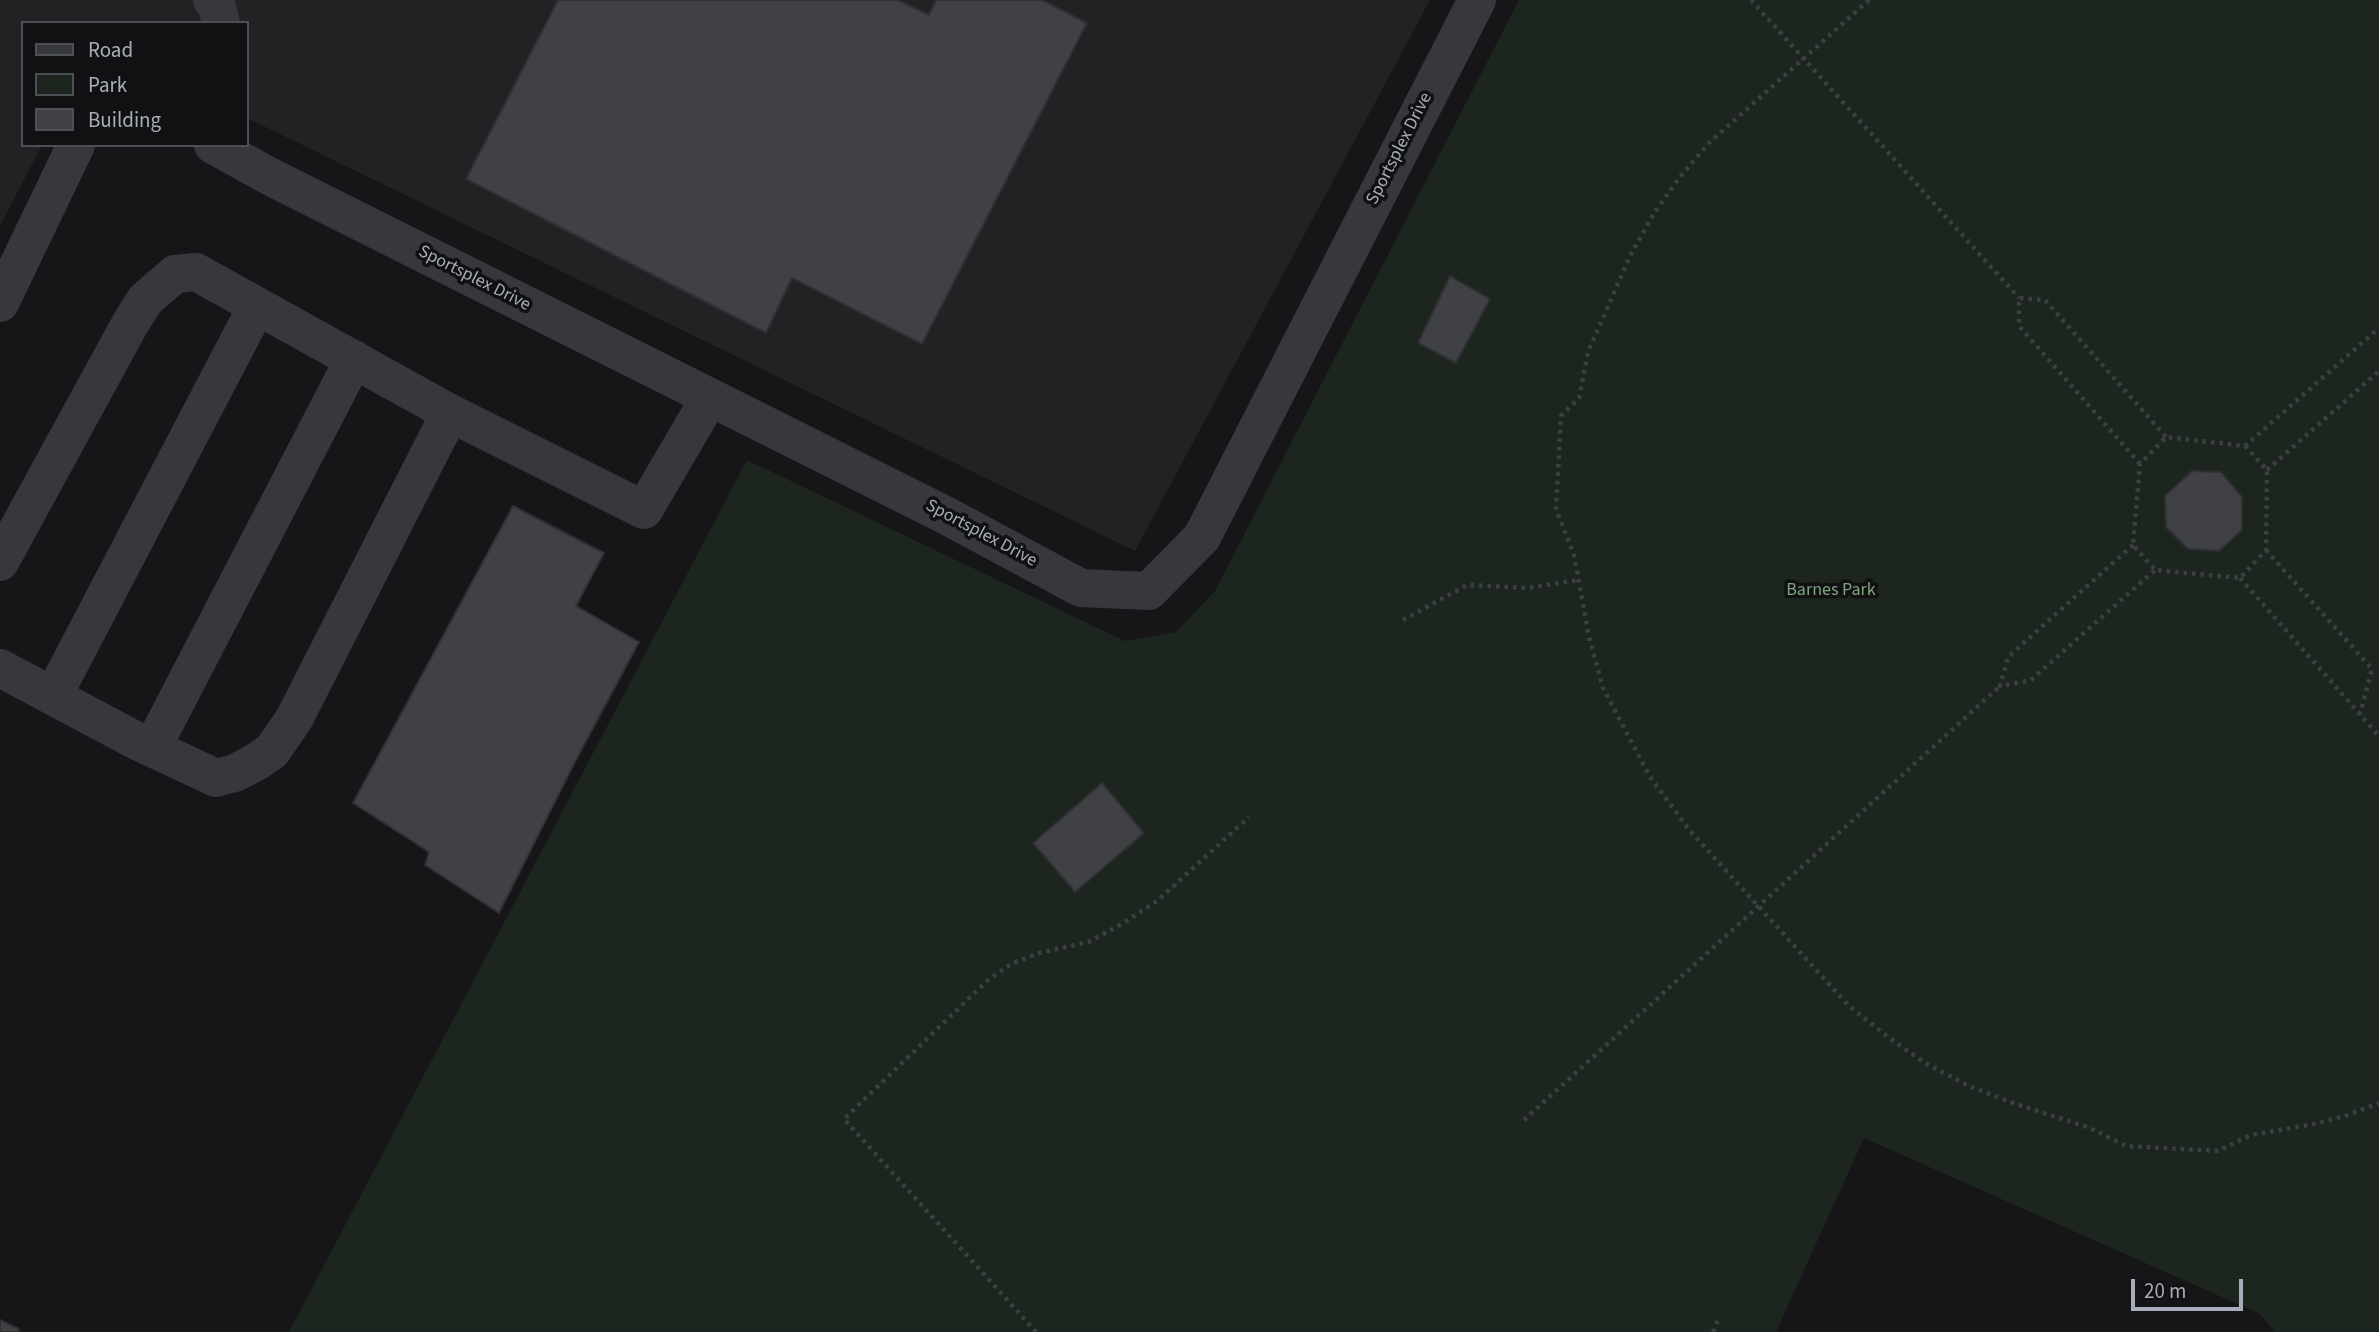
<!DOCTYPE html>
<html>
<head>
<meta charset="utf-8">
<style>
  body { margin:0 }
  #map { position:relative; width:2379px; height:1332px; overflow:hidden; background:#161618; font-family:"Source Sans 3",sans-serif }
  canvas { display:block }
  .legend { position:absolute; left:21px; top:21px; width:228px; height:126px; box-sizing:border-box; background:#111113; border:2px solid #4d5055; margin:0; padding:9px 12px; list-style:none; font-size:21px; color:#a7aeb9 }
  .legend li { display:flex; align-items:center; gap:14px; height:35px }
  .legend b { width:35px; border:2px solid #4d5055 }
  .scale { position:absolute; left:2131px; top:1279px; width:112px; height:32px; box-sizing:border-box; border:4px solid #a7aeb9; border-top:0; padding-left:9px; font-size:21px; line-height:24px; white-space:nowrap; color:#a7aeb9; -webkit-text-stroke:5px #111113; paint-order:stroke }
</style>
</head>
<body>
<div id="map">
<canvas width="2379" height="1332"></canvas>
<ul class="legend">
<li><b style="height:9px;background:#36383d"></b>Road</li>
<li><b style="height:19px;background:#1d261e"></b>Park</li>
<li><b style="height:19px;background:#404145"></b>Building</li>
</ul>
<div class="scale">20 m</div>
</div>
<script>
const ctx = document.querySelector('canvas').getContext('2d');
ctx.lineJoin = 'round';
function fill(path, color) { ctx.fillStyle = color; ctx.fill(path, 'evenodd'); }
const shape = rows => new Path2D(rows.map(r => 'M' + r).join(''));
function stroke(path, color, width, dash) { ctx.strokeStyle = color; ctx.lineWidth = width; ctx.lineCap = dash ? 'butt' : 'round'; ctx.setLineDash(dash || []); ctx.stroke(path); }
function label(font, color, halo, rows, align = 'center') {
  ctx.font = font + ' "Source Sans 3",sans-serif'; ctx.lineWidth = 7; ctx.setLineDash([]); ctx.textBaseline = 'middle'; ctx.strokeStyle = halo; ctx.fillStyle = color; for (const [text, x, y, turn = 0] of rows) {
    ctx.save(); ctx.translate(x, y); ctx.rotate((+turn || 0) * Math.PI / 180); ctx.textAlign = isNaN(turn) ? turn : align; if (halo) ctx.strokeText(text, 0, 0); ctx.fillText(text, 0, 0); ctx.restore();
  }
}
fill(shape([
  [0,0,1430,0,1135,551,247,118,247,23,23,23,23,145,42,145,0,226]
]), '#222225');
fill(shape([
  [1519,0,2379,0,2379,1332,2275,1332,2260,1314,1864,1138,1776,1332,289,1332,747,460,1125,641,1176,632,1215,591]
]), '#1d261e');
const building = shape([
  [558,0,898,0,929,15,936,0,1042,0,1087,23,922,344,792,278,766,333,466,179,558,0],
  [1450,276,1490,299,1456,363,1418,343,1450,276],
  [2192,471,2221,472,2242,497,2242,530,2219,551,2188,549,2166,527,2165,496,2192,471],
  [513,506,604,553,576,606,639,642,575,762,499,913,425,865,429,852,353,803,513,506],
  [1102,783,1144,833,1075,892,1033,843,1102,783],
  [0,1320,19,1329,18,1332,0,1332,0,1320]
]);
fill(building, '#404145');
stroke(building, '#303034', 2);
stroke(shape([
  [1751,0,2019,298],
  [1869,0,1709,143,1680,177,1654,213,1630,256,1588,352,1579,398,1561,416,1556,509,1574,555,1589,637,1603,688,1650,777,1690,831,1849,1006,1888,1037,1925,1063,1971,1087,2013,1103,2090,1128,2126,1146,2218,1151,2251,1135,2314,1124,2345,1116,2379,1103],
  [2245,446,2267,470,2266,550,2240,578,2155,570,2133,545,2140,464,2166,437,2245,446,2379,328],
  [2140,464,2019,326,2019,298,2045,300,2166,437],
  [2267,470,2379,371],
  [2133,545,2008,657,2000,686,2031,680,2155,570],
  [2266,550,2372,669,2360,714],
  [2240,578,2379,736],
  [1403,620,1467,585,1528,588,1578,580],
  [1524,1120,2000,686],
  [1036,1332,844,1119,988,980,1011,964,1039,953,1088,942,1122,924,1157,901,1249,817],
  [1713,1332,1719,1318]
]), '#3c3f44', 4.5, [3.5, 5]);
stroke(shape([
  [212,0,216,3,221,23],
  [213,145,269,176,949,517,1081,588,1149,591,1202,537,1477,0],
  [0,303,76,145],
  [0,562,130,324,145,300,175,274,196,272,450,413],
  [0,668,135,740,216,778,235,773,256,762,272,751,294,719,450,413,644,510,710,397],
  [53,696,257,306],
  [152,748,354,359]
]), '#36383d', 38);
label('18px', '#a7aeb9', '#111113', [
  ["Sportsplex Drive",1400,149,-63],
  ["Sportsplex Drive",474,279,27],
  ["Sportsplex Drive",981,534,28]
]);
label('18px', '#7da67c', '#111113', [
  ["Barnes Park",1831,591]
]);
</script>
</body>
</html>
